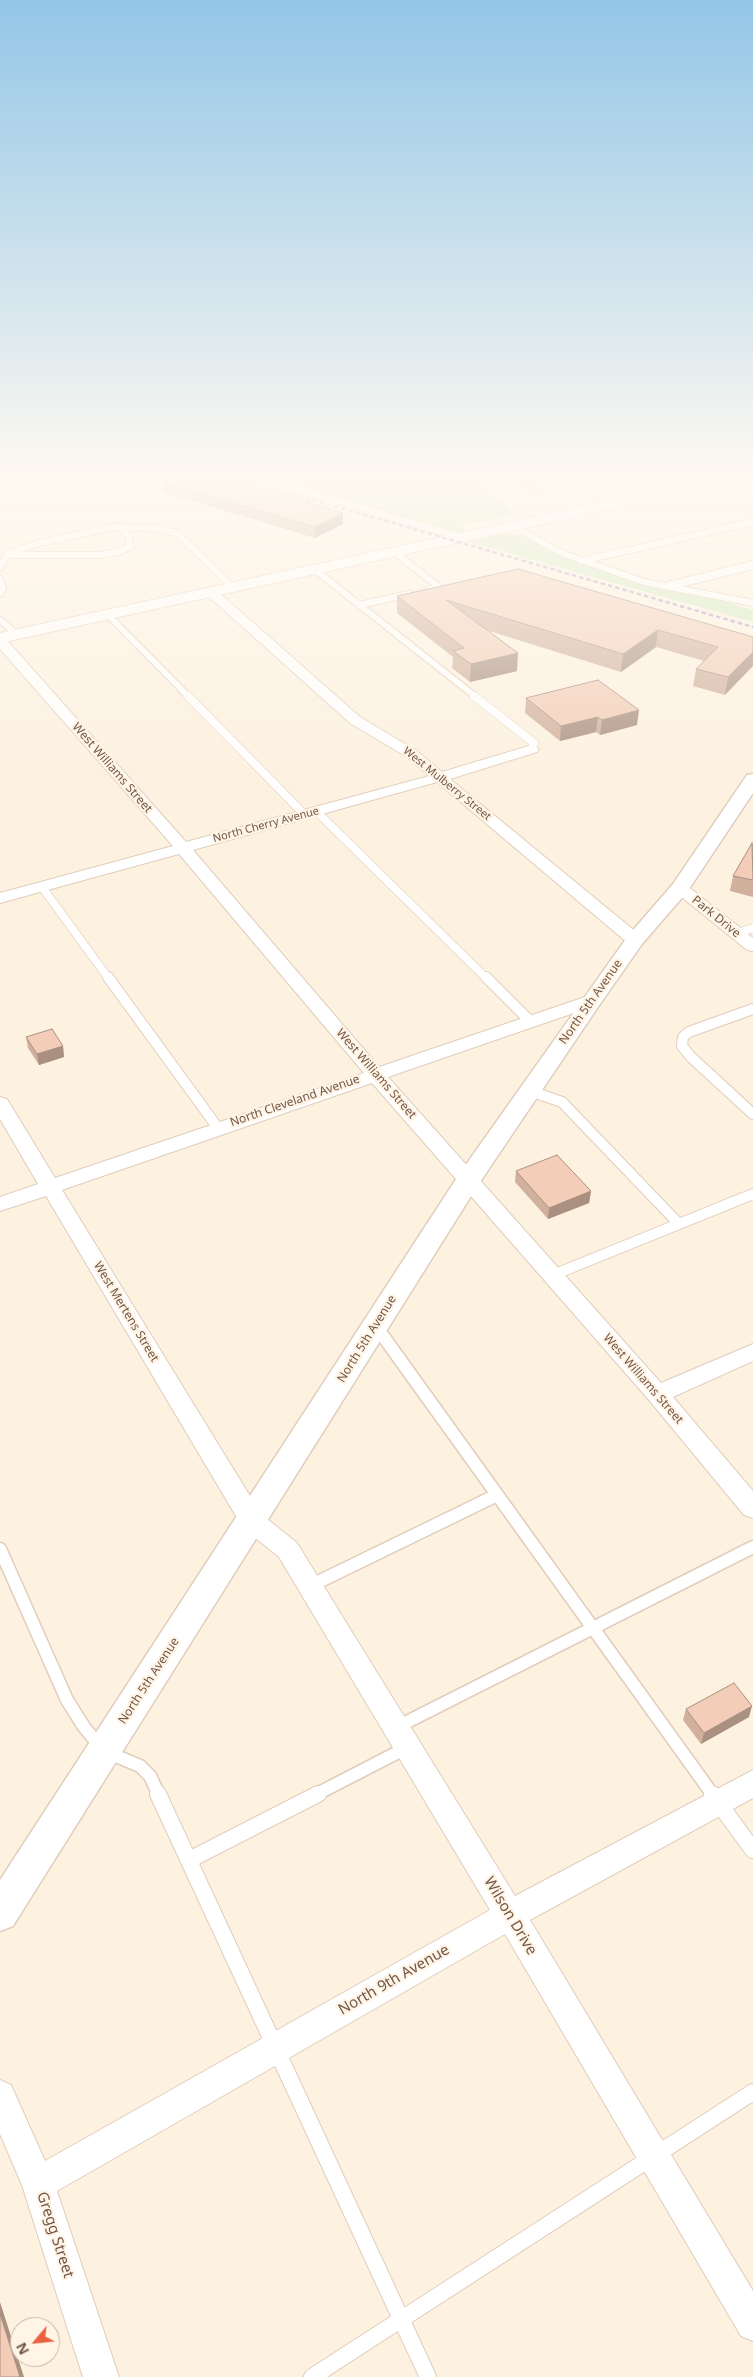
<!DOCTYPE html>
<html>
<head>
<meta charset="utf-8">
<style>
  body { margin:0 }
  #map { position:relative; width:753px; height:2377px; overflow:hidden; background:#fdf1e0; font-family:"Noto Sans",sans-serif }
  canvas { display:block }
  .north { position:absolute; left:10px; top:2317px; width:50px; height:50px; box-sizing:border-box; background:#fff5e6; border:1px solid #c7b5a6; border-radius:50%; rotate:242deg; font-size:14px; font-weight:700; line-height:20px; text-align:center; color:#745647 }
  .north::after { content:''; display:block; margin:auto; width:18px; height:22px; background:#ea6341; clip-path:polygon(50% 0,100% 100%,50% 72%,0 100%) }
</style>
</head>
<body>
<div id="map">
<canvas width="753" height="2377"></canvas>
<div class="north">N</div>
</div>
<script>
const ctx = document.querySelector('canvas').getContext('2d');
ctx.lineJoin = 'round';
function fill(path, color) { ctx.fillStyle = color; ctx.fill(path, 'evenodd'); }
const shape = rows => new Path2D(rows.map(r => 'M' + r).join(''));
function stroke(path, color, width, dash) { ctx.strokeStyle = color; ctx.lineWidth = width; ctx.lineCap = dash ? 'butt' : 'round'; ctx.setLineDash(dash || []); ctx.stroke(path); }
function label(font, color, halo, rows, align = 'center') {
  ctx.font = font + ' "Noto Sans",sans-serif'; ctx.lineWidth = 4.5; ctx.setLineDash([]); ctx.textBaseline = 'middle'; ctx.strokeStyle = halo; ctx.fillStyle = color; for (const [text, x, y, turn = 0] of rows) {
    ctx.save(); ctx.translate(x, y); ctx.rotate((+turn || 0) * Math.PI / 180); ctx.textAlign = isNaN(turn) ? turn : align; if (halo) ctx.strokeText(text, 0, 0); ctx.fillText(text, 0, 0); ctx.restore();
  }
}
fill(shape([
  [254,475,532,475,550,491,528,494,508,477,479,481,515,514,463,525,463,532,455,531,377,512],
  [505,533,523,536,559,555,627,578,733,602,731,604,753,610,753,622,465,541]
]), '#d1eabe');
const serviceFar4 = shape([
  [514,526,559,552,644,582,753,603],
  [394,552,439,587,429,589],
  [13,555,100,555,118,552,131,546,128,536,120,527],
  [581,561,753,522],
  [0,567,8,554,35,544,113,527,152,528,177,533,232,587],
  [314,569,476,697],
  [0,579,3,588,0,594],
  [359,605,410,594],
  [107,614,189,697],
  [0,620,16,634]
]);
const serviceFar3 = shape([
  [188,696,304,814],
  [474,696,534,743,532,749],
  [316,811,487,979],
  [42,887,109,979],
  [737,933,753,928]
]);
const serviceFar2 = shape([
  [108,977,218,1128],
  [486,977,530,1021],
  [753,1009,689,1032,683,1037,682,1046,691,1057,753,1114],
  [530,1091,562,1102,679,1224],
  [553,1275,753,1194],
  [376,1327,384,1338]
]);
const serviceFar1 = shape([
  [383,1336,713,1795],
  [0,1549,67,1700,84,1727,104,1751,140,1766,150,1776,159,1795],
  [310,1586,497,1495],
  [397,1727,753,1547],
  [315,1795,408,1747]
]);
const service = shape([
  [158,1794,428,2377],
  [712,1794,753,1850],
  [189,1860,318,1794],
  [312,2377,753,2092]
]);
const minor = shape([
  [242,475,260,475,464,535,466,537,460,540,456,539,242,475],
  [672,475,684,475,699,488,694,491,690,490,672,475],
  [710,481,753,502,753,509,706,486,706,482,710,481],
  [753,561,753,569,668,590,662,586,664,583,753,561],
  [211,588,215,589,360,717,417,751,442,772,532,745,539,749,537,752,450,779,641,936,643,940,641,944,629,944,437,782,193,850,379,1067,585,997,597,997,600,1001,597,1005,388,1077,661,1383,753,1344,753,1361,673,1397,753,1491,753,1518,744,1515,649,1400,372,1083,62,1190,261,1514,297,1543,515,1896,753,1770,753,1798,530,1920,753,2291,753,2341,741,2336,505,1934,57,2191,119,2377,83,2377,22,2185,0,2134,0,2080,11,2085,45,2161,490,1910,279,1557,243,1528,46,1196,0,1211,0,1197,38,1184,0,1119,0,1097,7,1099,55,1178,364,1073,179,854,0,903,0,893,173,846,0,649,0,637,5,638,186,842,429,776,407,757,350,723,207,595,205,592,211,588],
  [680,883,686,885,753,938,753,951,747,950,674,891,672,888,674,885,680,883]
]);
const tertiary = shape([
  [753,774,753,793,687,892,642,944,600,1004,478,1185,13,1926,0,1931,0,1880,460,1173,628,936,673,884,747,775,753,774]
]);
const secondary = shape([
  [727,475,753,475,753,478,0,643,0,633,727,475]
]);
stroke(serviceFar4, '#e1cdbc', 8);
stroke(serviceFar3, '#e1cdbc', 9);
stroke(serviceFar2, '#e1cdbc', 12);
stroke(serviceFar1, '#e1cdbc', 15);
stroke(service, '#e1cdbc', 18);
stroke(minor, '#e1cdbc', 2);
stroke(tertiary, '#e1cdbc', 3);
stroke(secondary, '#e8cfbc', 2);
stroke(serviceFar4, '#fff', 6);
stroke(serviceFar3, '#fff', 8);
stroke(serviceFar2, '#fff', 10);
stroke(serviceFar1, '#fff', 12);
stroke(service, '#fff', 16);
fill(minor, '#fff');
fill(tertiary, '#fff');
fill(secondary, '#fff');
stroke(shape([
  [226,475,753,627]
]), '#b39fc5', 2.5, [4.5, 3]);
fill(shape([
  [162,482,343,513,343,524,315,538,163,492],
  [518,569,753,637,725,695,693,686,696,669,704,661,656,647,621,672,486,630,517,671,470,682,452,668,453,657,397,613,397,596],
  [526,698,637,725,600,735,596,732,560,741,525,713],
  [753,843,753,897,730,891,733,876],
  [26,1037,63,1046,64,1057,39,1065,28,1048],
  [516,1171,591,1191,589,1203,548,1219,515,1182],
  [686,1709,749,1717,701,1744,683,1720]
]), '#d1b09d');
fill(shape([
  [343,513,343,524,315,538,315,527],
  [658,630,656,647,621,672,623,654],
  [753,652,753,666,725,695,728,677],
  [518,653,517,671,470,682,471,664],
  [639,710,637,725,600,735,602,720],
  [598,717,596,732,560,741,561,726],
  [63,1046,64,1057,39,1065,37,1054],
  [591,1191,589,1203,548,1219,549,1208],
  [752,1706,749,1717,701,1744,704,1733],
  [0,2302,24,2377,20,2377,0,2314]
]), '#aa9080');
const building = shape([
  [177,475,220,475,343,513,315,527,162,482,177,475],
  [518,569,753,637,753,652,728,677,696,669,718,647,658,630,623,654,446,600,518,653,471,664,453,651,464,648,397,596,518,569],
  [598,680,639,710,602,720,598,717,561,726,526,698,598,680],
  [752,843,753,880,733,876,752,843],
  [52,1029,63,1046,37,1054,26,1037,52,1029],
  [557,1155,591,1191,549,1208,516,1171,557,1155],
  [734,1683,752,1706,704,1733,686,1709,734,1683],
  [0,2314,20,2377,0,2377,0,2314]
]);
fill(building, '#f3cdb7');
stroke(building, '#aa9080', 1);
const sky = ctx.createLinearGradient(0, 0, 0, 808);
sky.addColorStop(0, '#93c6e7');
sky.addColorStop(0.59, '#fef9f1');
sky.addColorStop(1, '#fef9f100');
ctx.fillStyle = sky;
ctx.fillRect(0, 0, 753, 808);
label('11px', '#745647', '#fff5e6', [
  ["West Mulberry Street",447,784,39],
  ["North Cherry Avenue",266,825,-15]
]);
label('12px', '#745647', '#fff5e6', [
  ["West Williams Street",112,768,49],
  ["Park Drive",716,917,39],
  ["North 5th Avenue",591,1002,-55],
  ["West Williams Street",376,1074,49],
  ["North Cleveland Avenue",295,1101,-19],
  ["West Mertens Street",126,1312,59],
  ["North 5th Avenue",367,1339,-58],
  ["West Williams Street",643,1379,49],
  ["North 5th Avenue",149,1681,-57]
]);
label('15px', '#745647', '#fff5e6', [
  ["Wilson Drive",510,1916,59],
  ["North 9th Avenue",394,1980,-30],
  ["Gregg Street",55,2235,72]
]);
</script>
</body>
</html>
